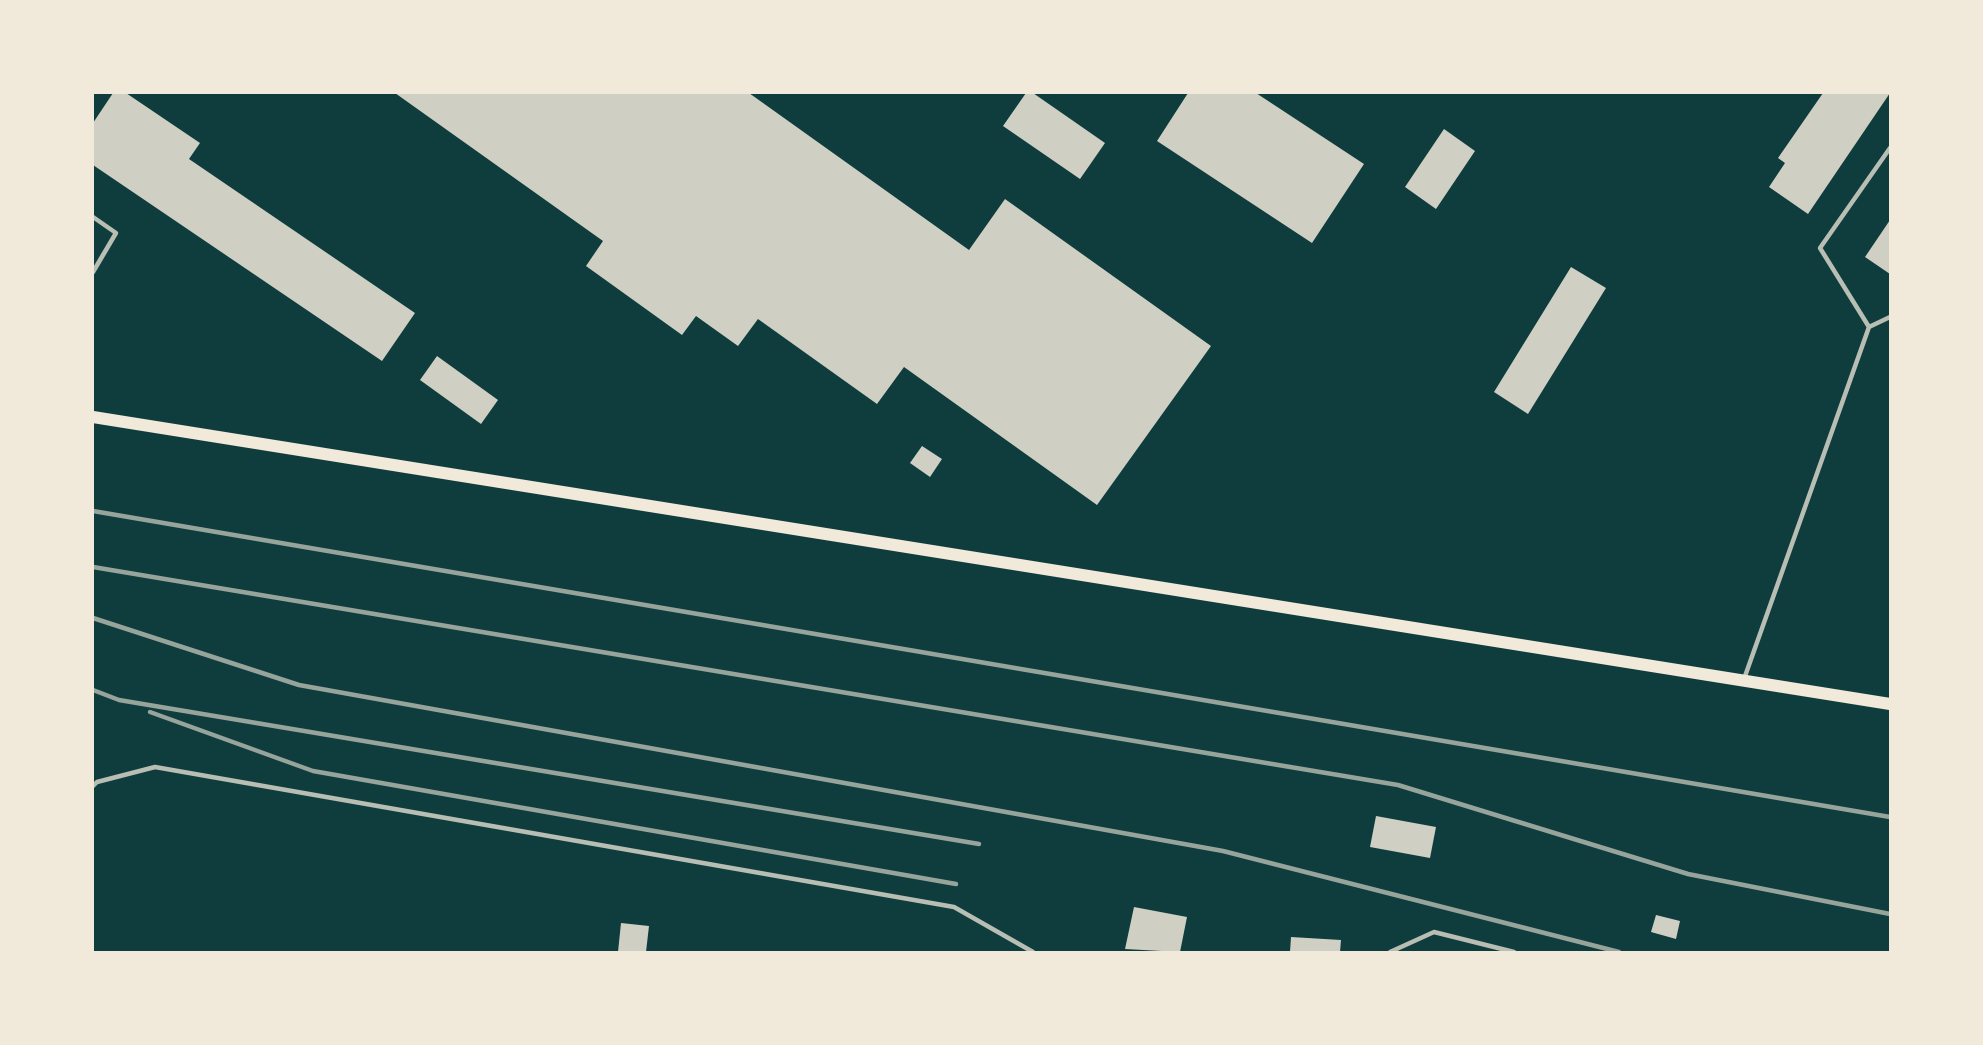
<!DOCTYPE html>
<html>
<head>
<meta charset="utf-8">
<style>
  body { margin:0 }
  #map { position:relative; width:1983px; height:1045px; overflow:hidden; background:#0f3d3e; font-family:"Nunito Sans",sans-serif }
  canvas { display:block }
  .frame { position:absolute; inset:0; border:94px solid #f1e9da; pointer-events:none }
</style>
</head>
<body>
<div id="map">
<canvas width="1983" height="1045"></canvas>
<div class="frame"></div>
</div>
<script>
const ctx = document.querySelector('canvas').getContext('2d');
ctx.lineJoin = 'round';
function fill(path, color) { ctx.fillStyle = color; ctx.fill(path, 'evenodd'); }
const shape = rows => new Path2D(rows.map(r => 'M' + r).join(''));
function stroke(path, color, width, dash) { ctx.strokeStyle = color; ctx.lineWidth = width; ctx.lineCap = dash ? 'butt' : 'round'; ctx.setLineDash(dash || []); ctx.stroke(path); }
fill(shape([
  [113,93,126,93,200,143,189,159,415,313,382,361,93,165,93,123],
  [395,93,749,93,969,250,1005,199,1211,346,1097,505,904,367,877,404,758,319,738,346,696,316,682,335,586,266,603,241],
  [1026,93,1033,93,1105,143,1080,179,1003,126],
  [1188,93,1256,93,1364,164,1312,243,1157,141],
  [1823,93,1890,93,1808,214,1769,187,1785,163,1778,158],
  [1444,129,1475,151,1436,209,1405,187],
  [1890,220,1890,274,1865,257],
  [1571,267,1606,288,1528,414,1494,392],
  [437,356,498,400,481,424,420,380],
  [922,446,942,459,930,477,910,463],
  [1376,816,1436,827,1430,858,1370,847],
  [1134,907,1187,917,1180,952,1125,949],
  [1656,915,1680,921,1676,939,1651,932],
  [621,923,649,926,646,952,618,952],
  [1291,937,1341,940,1340,952,1290,952]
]), '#cfcfc3');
stroke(shape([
  [93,217,116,233,93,272],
  [1869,327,1820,248,1890,148],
  [1744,679,1869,327,1890,317],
  [93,786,97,782,155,767,954,907,1033,952],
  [1390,952,1434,932,1514,952]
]), '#b8beb3', 4.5);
stroke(shape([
  [93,417,1890,704]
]), '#f1e9da', 12);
stroke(shape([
  [93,511,1890,817],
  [93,567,1398,785,1688,874,1890,914],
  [93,618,299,685,1223,851,1619,952],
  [93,690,119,700,979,844],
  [150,712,313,771,956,884]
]), '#97a49c', 4.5);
</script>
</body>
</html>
